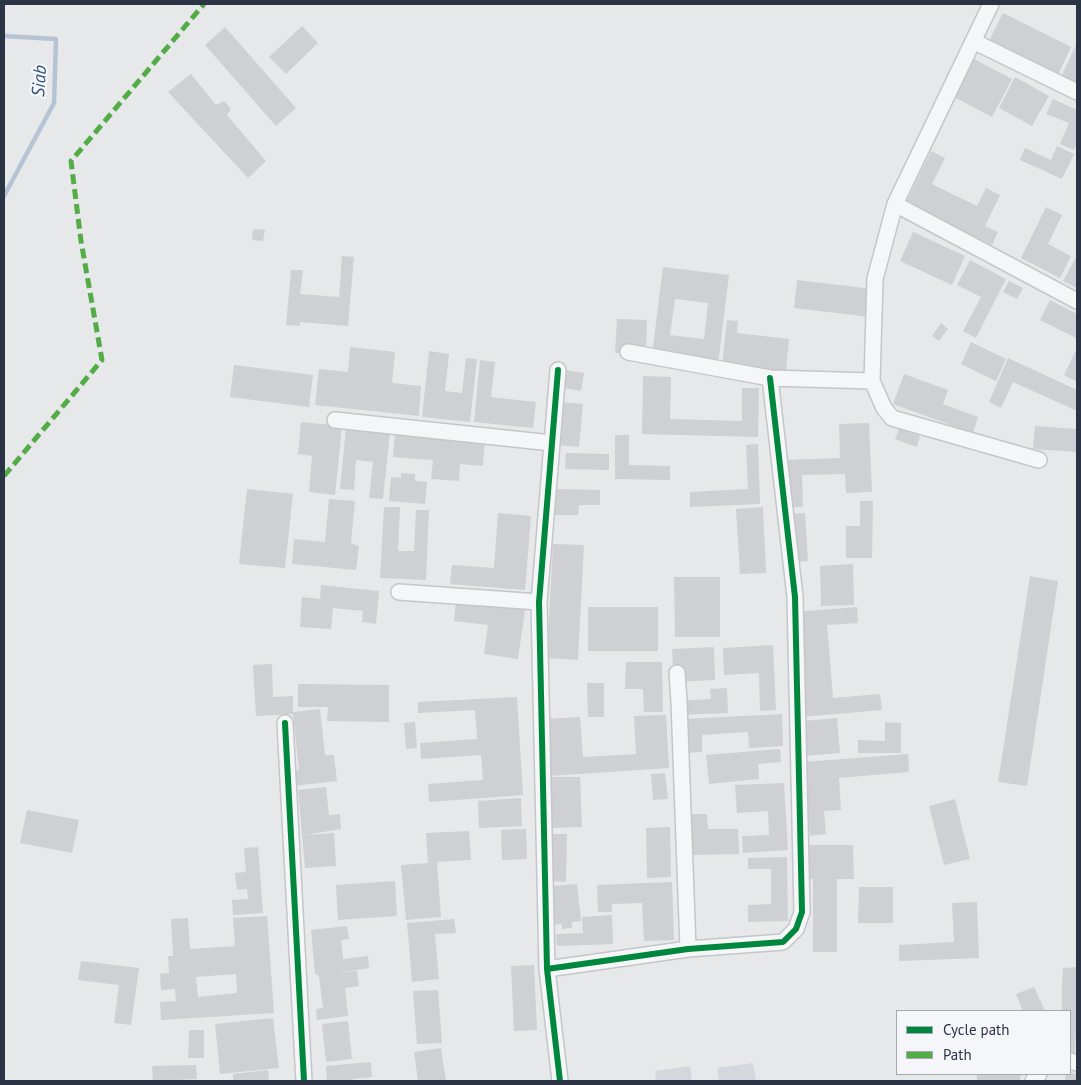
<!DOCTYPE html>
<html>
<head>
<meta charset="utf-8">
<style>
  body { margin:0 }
  #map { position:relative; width:1081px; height:1085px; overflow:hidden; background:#e6e8ea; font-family:"PT Sans",sans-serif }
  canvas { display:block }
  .frame { position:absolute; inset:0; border:5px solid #2b3445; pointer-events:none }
  .legend { position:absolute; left:896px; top:1010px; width:175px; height:65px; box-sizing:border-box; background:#f4f6f9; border:1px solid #a4a8b1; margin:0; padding:6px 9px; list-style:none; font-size:15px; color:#2b3445 }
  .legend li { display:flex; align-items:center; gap:10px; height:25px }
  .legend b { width:25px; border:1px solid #a4a8b1 }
</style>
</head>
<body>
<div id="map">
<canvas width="1081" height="1085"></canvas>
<div class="frame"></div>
<ul class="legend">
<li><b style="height:6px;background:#00873e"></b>Cycle path</li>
<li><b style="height:6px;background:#54ac47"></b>Path</li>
</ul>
</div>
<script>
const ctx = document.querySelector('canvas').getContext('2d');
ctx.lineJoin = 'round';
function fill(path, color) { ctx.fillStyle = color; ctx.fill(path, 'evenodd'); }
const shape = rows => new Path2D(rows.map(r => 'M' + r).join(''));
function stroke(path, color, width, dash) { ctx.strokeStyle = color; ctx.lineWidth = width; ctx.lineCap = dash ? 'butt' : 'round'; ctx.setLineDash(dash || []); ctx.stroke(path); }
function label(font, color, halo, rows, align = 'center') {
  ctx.font = font + ' "PT Sans",sans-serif'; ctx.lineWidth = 4.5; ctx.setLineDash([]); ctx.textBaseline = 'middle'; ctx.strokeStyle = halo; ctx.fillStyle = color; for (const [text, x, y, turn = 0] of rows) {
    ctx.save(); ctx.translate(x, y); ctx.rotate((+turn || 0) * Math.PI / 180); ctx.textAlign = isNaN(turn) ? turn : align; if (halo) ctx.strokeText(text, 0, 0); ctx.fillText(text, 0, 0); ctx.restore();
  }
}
fill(shape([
  [753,1063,756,1081,719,1081,717,1068],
  [690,1066,692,1081,656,1081,655,1071]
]), '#d4d7dd');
stroke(shape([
  [4,36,56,39,54,103,4,196]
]), '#b4c4d5', 4.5);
fill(shape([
  [1003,13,1071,47,1058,75,989,41],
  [302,26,318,43,286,74,269,57],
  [225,27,296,108,276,126,205,45],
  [1077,43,1077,85,1061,77],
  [974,59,1012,79,992,117,954,97],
  [191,74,216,105,224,101,231,109,227,115,266,161,248,178,168,92],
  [1015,77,1049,96,1032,126,999,108],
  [1053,99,1077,110,1077,143,1074,150,1060,144,1069,123,1046,114],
  [1057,146,1074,154,1062,179,1020,160,1025,148,1051,160],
  [931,151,945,158,932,184,977,206,986,188,1000,195,985,226,998,232,992,245,906,203],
  [1046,207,1062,215,1048,244,1071,256,1060,278,1021,258],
  [253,229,265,230,263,241,252,240],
  [913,232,965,256,952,285,900,261],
  [342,256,354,257,348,326,300,322,300,326,286,325,291,270,303,270,300,294,339,297],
  [1075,259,1077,260,1077,288,1063,281],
  [970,260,1006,279,976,338,963,331,981,297,957,285],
  [663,267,729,275,718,364,652,355],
  [675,299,708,303,704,339,670,335],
  [797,280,873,289,870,317,794,308],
  [1009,281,1023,288,1017,299,1003,292],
  [1050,300,1077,314,1076,338,1040,320],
  [617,319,647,320,646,354,615,353],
  [727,320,738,321,737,333,789,339,786,372,722,365],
  [941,323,948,329,939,341,932,336],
  [971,342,1006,359,996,381,961,364],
  [350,347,395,352,392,383,421,386,419,416,315,405,319,369,348,372],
  [1077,348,1077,382,1064,375],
  [429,351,449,354,445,391,462,393,466,358,477,359,470,422,422,417],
  [1008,358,1077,390,1077,411,1013,382,1001,408,989,402],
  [480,360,495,362,491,397,536,402,533,428,474,422],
  [234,365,313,375,309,407,230,397],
  [566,370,584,373,581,391,563,388],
  [904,374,948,390,943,404,978,417,973,433,893,404],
  [643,376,671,377,670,419,742,421,742,388,759,388,758,437,642,434],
  [562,402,583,404,579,447,558,445],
  [301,422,342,426,335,495,309,492,312,456,298,454],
  [869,423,872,492,846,493,845,474,802,475,803,507,783,508,782,460,840,458,839,424],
  [1035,426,1077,429,1077,452,1033,449],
  [346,428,390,432,383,499,369,498,373,462,356,460,354,490,340,489],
  [899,429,920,436,917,447,895,439],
  [395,434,485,441,483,466,460,464,459,481,431,479,433,460,393,457],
  [615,435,629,435,629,465,670,466,670,480,615,479],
  [758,444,760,504,690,507,690,492,748,489,746,445],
  [566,453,609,454,609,470,565,469],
  [401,473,415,474,415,481,427,482,425,504,389,501,391,477,401,478],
  [247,489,293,494,285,568,239,564],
  [556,489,600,490,600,505,579,505,578,515,555,515],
  [329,499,355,501,351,543,359,546,356,570,292,564,294,539,325,542],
  [860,501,873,501,872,558,846,558,846,526,860,526],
  [384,507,400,507,398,551,414,551,416,510,429,510,426,580,380,578],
  [763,507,766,573,740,574,736,509],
  [498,513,531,516,525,590,450,584,452,565,494,568],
  [805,513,808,561,787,563,783,514],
  [553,544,584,545,578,660,547,658],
  [853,564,854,605,821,606,820,566],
  [1030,576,1058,581,1027,786,998,782],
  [674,577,720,577,720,637,675,637],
  [321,585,379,591,376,624,362,622,363,611,333,608,331,629,300,627,302,597,320,599],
  [456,601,525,610,518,659,484,654,488,625,454,621],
  [588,607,658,607,658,651,588,651],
  [857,607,858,623,827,625,833,698,880,694,882,710,801,717,793,612],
  [773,645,776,710,760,711,759,673,724,675,723,648],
  [714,647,715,680,674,682,672,649],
  [626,662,662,662,663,712,644,712,643,689,625,689],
  [272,664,273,697,293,696,293,712,320,709,325,755,334,755,337,781,294,786,293,771,299,770,293,714,256,716,253,665],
  [587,683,604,683,604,717,588,717],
  [298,684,389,685,389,722,327,721,328,707,298,707],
  [727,688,728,713,680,715,679,701,711,699,710,689],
  [517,697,523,795,429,802,428,784,483,780,481,755,421,759,420,743,477,739,475,710,418,713,418,702],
  [782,714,783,746,749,748,748,732,702,735,702,752,685,753,684,719],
  [666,715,669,768,548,776,545,719,580,717,583,757,636,754,634,716],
  [837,718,840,753,805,756,803,721],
  [415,722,417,748,406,749,404,723],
  [885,722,901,723,901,753,858,753,858,740,885,741],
  [780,749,781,762,758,764,759,779,709,784,706,755],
  [908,754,909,772,839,778,841,810,824,811,826,834,810,836,804,762],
  [665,773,668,799,653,800,651,774],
  [547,777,580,777,582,827,548,828],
  [784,783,788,850,743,853,742,836,769,835,768,811,737,813,735,785],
  [326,787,329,815,340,814,341,829,305,835,334,833,336,866,305,868,298,790],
  [521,798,522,826,479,828,478,801],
  [955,799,970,859,944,865,929,806],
  [27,810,79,820,72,853,20,843],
  [690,814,707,814,708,829,738,829,739,854,691,855],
  [670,827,671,877,647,878,646,828],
  [526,829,527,859,502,860,501,830],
  [469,831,471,860,437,862,441,917,406,920,401,865,428,863,426,833],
  [550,834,567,834,566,882,550,881],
  [808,845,853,845,854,879,837,879,837,952,813,952,813,879,808,879],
  [258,847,263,913,233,915,232,900,248,899,247,889,237,890,235,873,246,872,244,848],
  [787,857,788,921,748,922,748,905,771,904,771,869,748,869,748,858],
  [395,881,397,916,338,920,336,885],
  [672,882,674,940,644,941,642,903,612,904,612,912,598,912,597,885],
  [577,884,581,921,572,922,572,928,562,929,562,924,554,925,550,886],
  [859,887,893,887,893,923,858,923],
  [977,902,979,958,899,961,899,945,954,942,952,903],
  [612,915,613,944,557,946,556,934,583,933,582,917],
  [267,916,274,1013,161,1020,160,1002,176,1001,175,989,161,990,160,974,169,973,168,956,173,956,171,919,188,918,190,949,235,946,233,918],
  [236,974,237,993,198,997,196,977],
  [454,919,456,933,435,934,439,979,412,982,407,923],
  [347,926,349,939,341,940,343,959,368,956,369,968,338,973,357,971,359,986,345,988,348,1016,317,1020,316,1009,323,1008,319,976,315,974,311,930],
  [81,961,139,968,131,1025,114,1023,119,985,78,980],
  [534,965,537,1030,514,1031,511,966],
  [1077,967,1077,999,1075,1053,1070,1051,1070,1011,1062,1011,1062,982,1063,968],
  [1034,987,1045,1011,1023,1011,1016,994],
  [438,990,442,1043,417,1044,413,991],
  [273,1018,279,1068,220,1074,215,1024],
  [348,1021,352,1059,326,1062,322,1024],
  [189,1030,204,1030,204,1058,188,1058],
  [441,1048,446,1081,418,1081,414,1052],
  [371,1062,372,1077,353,1079,353,1081,327,1081,326,1066],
  [196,1065,197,1079,153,1081,152,1066],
  [268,1070,269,1081,233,1081,233,1074],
  [1070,1072,1077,1074,1077,1081,1065,1081,1066,1074,1070,1074],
  [977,1074,1021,1074,1020,1081,977,1081]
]), '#ced0d3');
const street = shape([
  [973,41,1077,92],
  [895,204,1077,301],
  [628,352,770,378,872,381,875,279,895,204,991,4],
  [558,370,539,602,547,969,560,1081],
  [872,381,884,408,892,418,1039,460],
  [335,420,552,443],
  [399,592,539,602],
  [677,673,679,701,688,949],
  [285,723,304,1081],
  [547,969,688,949,783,942,796,929,802,912,795,597,770,378],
  [1070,1061,1077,1063],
  [1033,1081,1039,1074]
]);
stroke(street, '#c4c6c8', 18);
stroke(street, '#f5f6f7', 15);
stroke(shape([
  [4,476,102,360,81,241,71,161,204,4]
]), '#54ac47', 5, [10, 5]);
stroke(shape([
  [558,370,539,602,547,969,560,1081],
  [285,723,304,1081],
  [547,969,688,949,783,942,796,929,802,912,795,597,770,378]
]), '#00873e', 6);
label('italic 18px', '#34527a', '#f4f6f9', [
  ["Siab",40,81,-86]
]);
</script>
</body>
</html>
